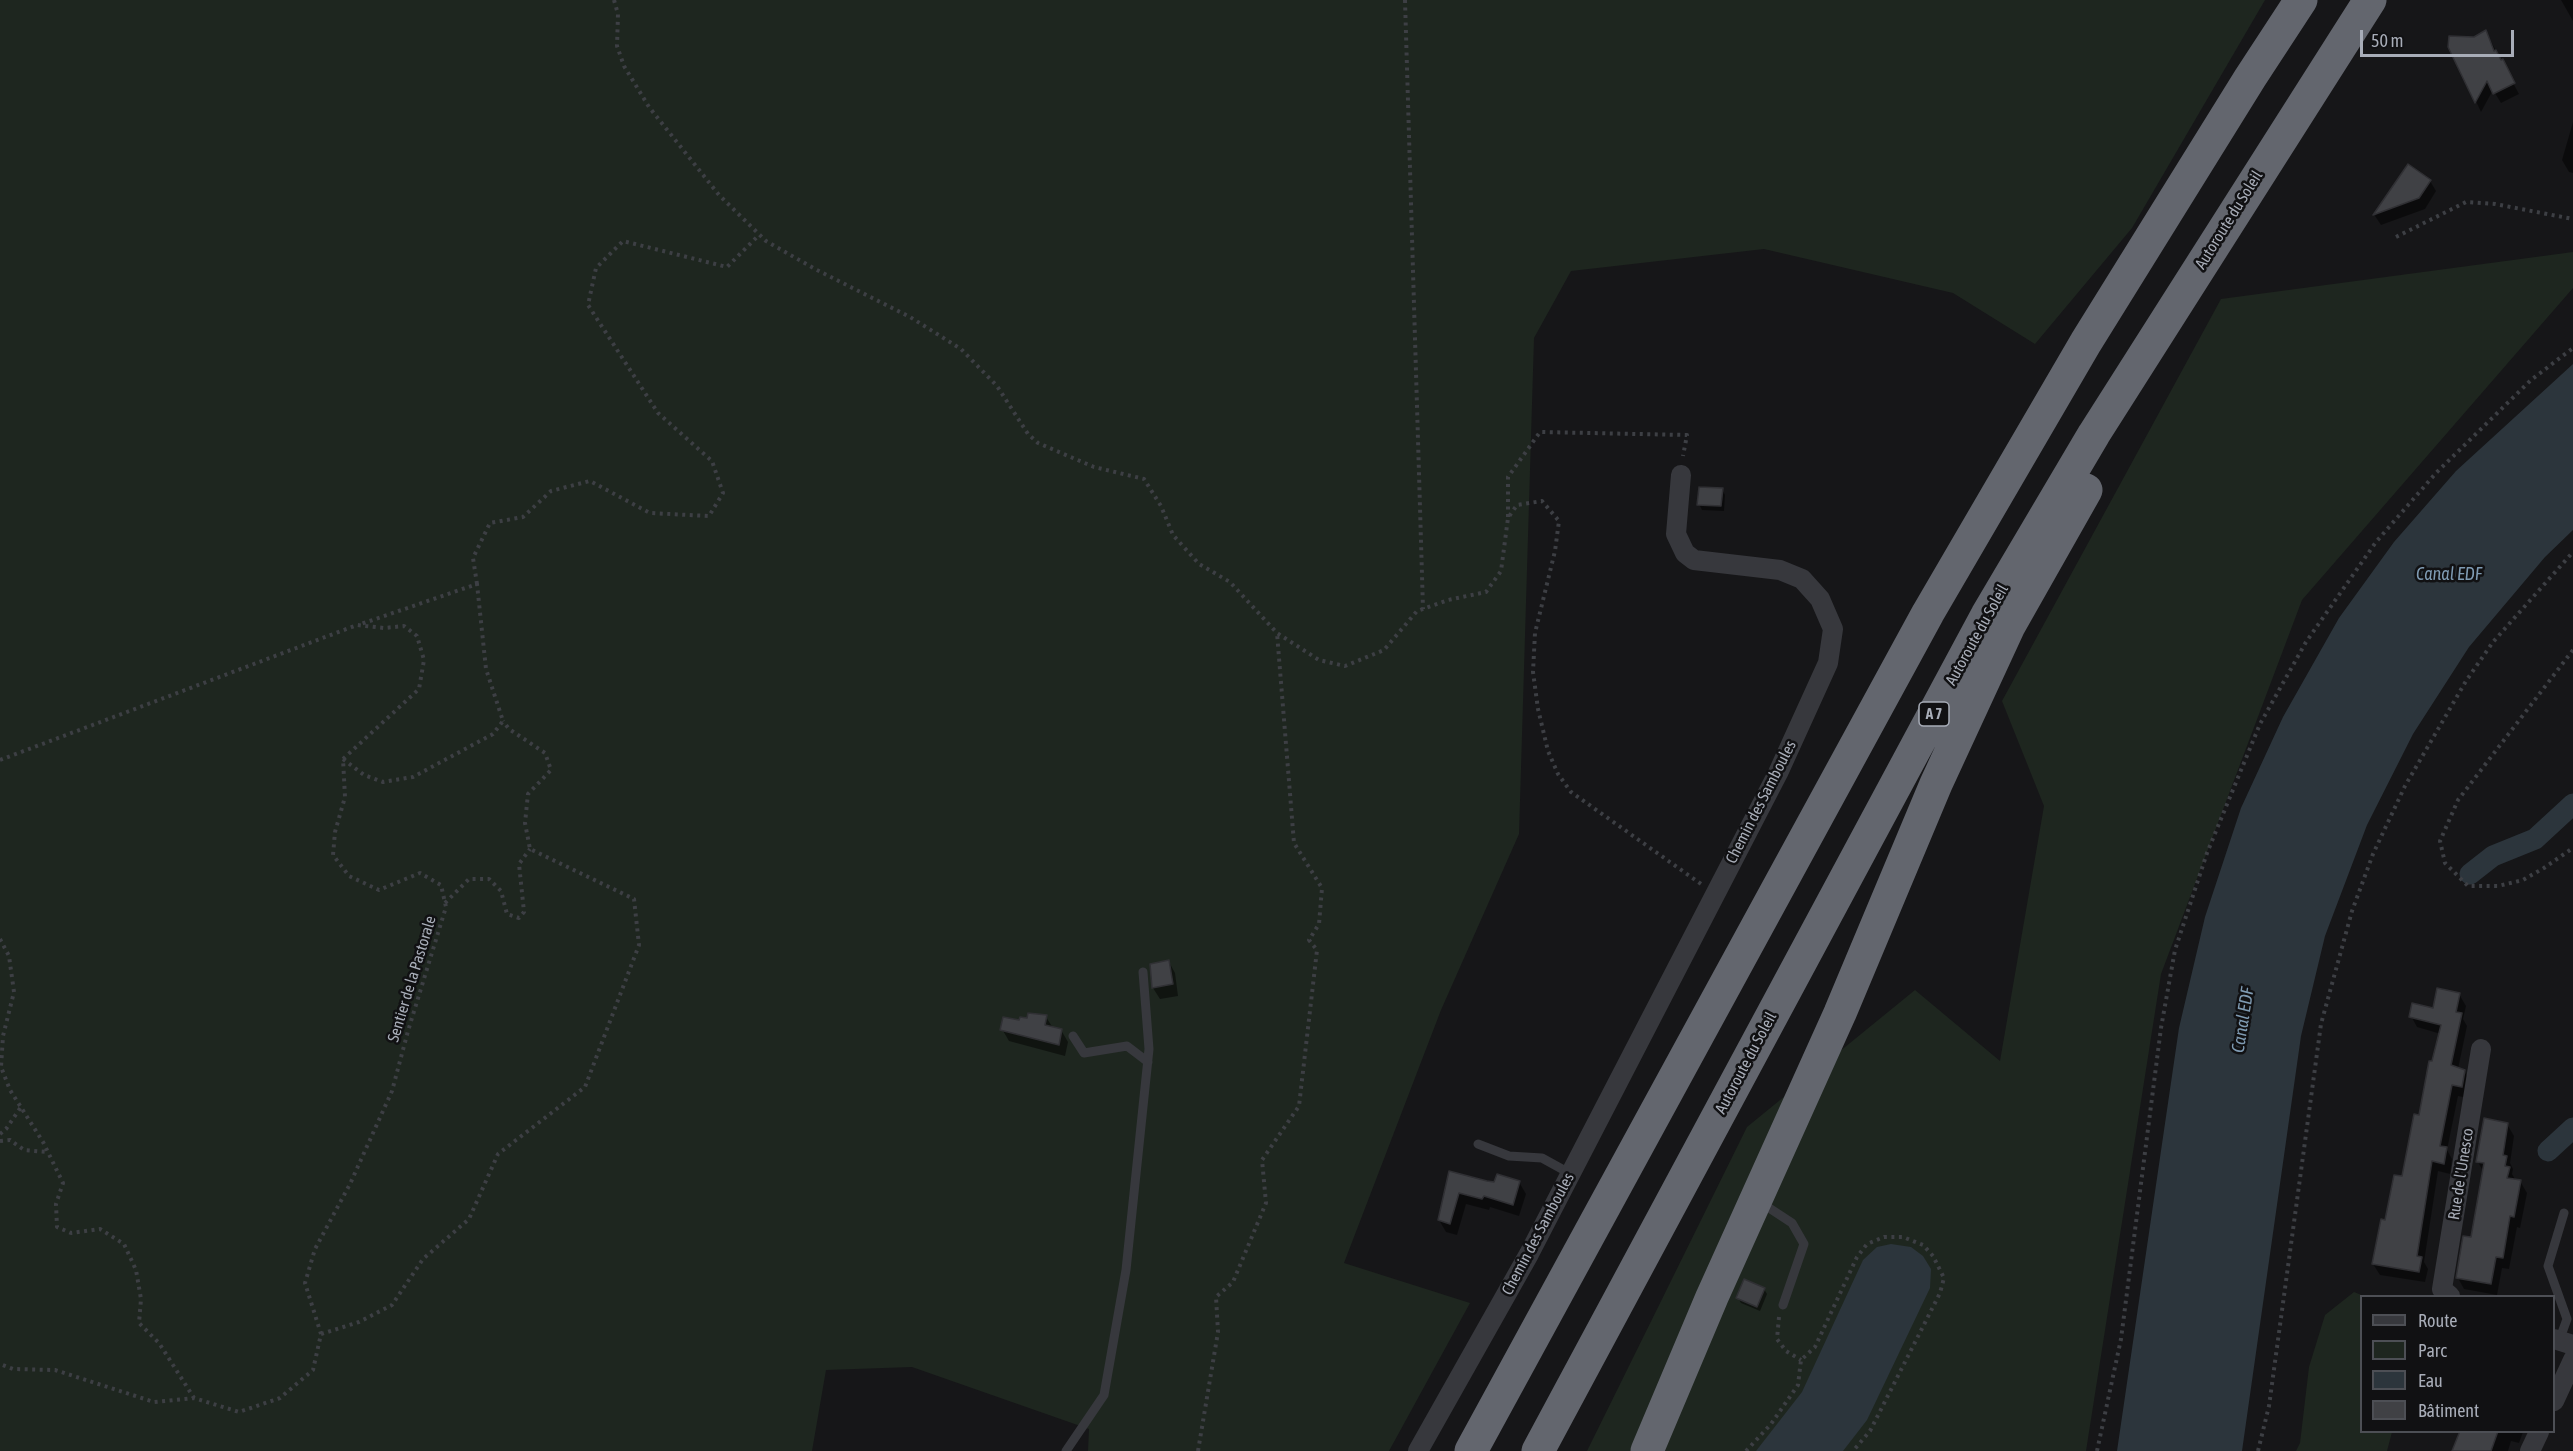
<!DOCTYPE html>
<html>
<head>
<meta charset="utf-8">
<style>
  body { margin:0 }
  #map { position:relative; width:2573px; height:1451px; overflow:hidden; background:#161618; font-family:"Asap Condensed",sans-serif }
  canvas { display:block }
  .legend { position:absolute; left:2360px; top:1295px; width:195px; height:138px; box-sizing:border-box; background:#111113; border:2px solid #4d4f55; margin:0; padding:8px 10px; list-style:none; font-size:18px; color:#a8adb8 }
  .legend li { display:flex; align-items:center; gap:12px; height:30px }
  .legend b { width:30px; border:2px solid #4d4f55 }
  .scale { position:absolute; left:2360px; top:30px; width:154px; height:27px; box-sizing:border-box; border:3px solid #a8adb8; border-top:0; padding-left:8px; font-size:18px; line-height:21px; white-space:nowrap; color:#a8adb8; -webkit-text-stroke:4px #111113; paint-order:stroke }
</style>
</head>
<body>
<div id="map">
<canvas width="2573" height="1451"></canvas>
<ul class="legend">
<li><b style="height:8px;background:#37383d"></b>Route</li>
<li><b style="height:16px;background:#1e261f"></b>Parc</li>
<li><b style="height:16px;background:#2c353c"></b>Eau</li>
<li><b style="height:16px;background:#404145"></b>Bâtiment</li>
</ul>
<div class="scale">50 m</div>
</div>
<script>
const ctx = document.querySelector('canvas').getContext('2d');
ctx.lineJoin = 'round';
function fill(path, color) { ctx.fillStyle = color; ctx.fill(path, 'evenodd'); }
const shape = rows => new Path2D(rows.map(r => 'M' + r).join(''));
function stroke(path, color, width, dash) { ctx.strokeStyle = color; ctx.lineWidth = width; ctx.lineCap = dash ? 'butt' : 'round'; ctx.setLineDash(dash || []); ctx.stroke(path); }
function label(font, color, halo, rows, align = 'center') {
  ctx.font = font + ' "Asap Condensed",sans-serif'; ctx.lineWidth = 5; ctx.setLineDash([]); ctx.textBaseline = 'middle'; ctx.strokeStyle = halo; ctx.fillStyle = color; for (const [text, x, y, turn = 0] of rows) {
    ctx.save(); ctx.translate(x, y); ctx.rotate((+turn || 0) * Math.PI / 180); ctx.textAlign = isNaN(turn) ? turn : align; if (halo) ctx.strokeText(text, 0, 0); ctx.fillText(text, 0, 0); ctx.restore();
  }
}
fill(shape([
  [0,0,2265,0,2132,228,2035,344,1953,293,1764,249,1571,271,1534,338,1519,834,1441,1010,1344,1263,1470,1303,1389,1451,1088,1451,1089,1429,912,1367,826,1370,812,1451,0,1451],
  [2573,252,2573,288,2302,600,2161,974,2086,1451,1587,1451,1747,1127,1915,990,2000,1061,2044,806,2002,701,2221,299],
  [2354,1292,2364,1296,2362,1296,2362,1432,2392,1432,2387,1451,2296,1451,2300,1443,2309,1367,2325,1315]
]), '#1e261f');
fill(shape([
  [2573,364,2573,530,2545,557,2469,647,2413,734,2367,825,2325,936,2301,1036,2242,1451,2117,1451,2179,1028,2205,917,2241,808,2283,717,2339,618,2394,542,2456,471],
  [1891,1244,1911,1247,1923,1256,1931,1269,1930,1288,1867,1420,1843,1451,1756,1451,1802,1392,1863,1260,1877,1247]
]), '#2c353c');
fill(shape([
  [2561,0,2573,0,2573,21],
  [2486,32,2519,94,2501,103,2493,90,2481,112,2450,46],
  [2573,122,2573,173,2569,172,2562,160],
  [2409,166,2430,181,2436,191,2425,209,2381,225,2375,216],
  [1722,489,1725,495,1724,511,1702,510,1699,504],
  [1169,962,1175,973,1178,996,1160,999,1153,988],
  [2459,994,2466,1006,2463,1019,2467,1026,2458,1069,2464,1071,2470,1082,2468,1098,2458,1096,2447,1150,2452,1159,2450,1174,2438,1171,2424,1262,2428,1269,2425,1282,2380,1275,2373,1264,2404,1178,2441,1034,2417,1027,2411,1016,2435,1009],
  [1046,1017,1053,1028,1061,1030,1068,1042,1065,1056,1009,1041,1002,1029,1020,1022],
  [2507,1124,2514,1136,2510,1163,2513,1169,2512,1174,2516,1181,2520,1181,2527,1193,2520,1228,2517,1227,2509,1269,2502,1268,2497,1295,2464,1289,2458,1278,2472,1239,2484,1173,2478,1162],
  [1450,1172,1486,1182,1519,1182,1526,1194,1519,1216,1490,1207,1489,1210,1466,1204,1457,1235,1446,1232,1439,1220],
  [1764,1289,1767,1294,1760,1311,1741,1303,1738,1298],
  [2461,1432,2523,1432,2519,1443,2511,1441,2508,1451,2454,1451]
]), '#0007');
stroke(shape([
  [2470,874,2493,856,2535,839,2573,804],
  [2548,1151,2573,1128]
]), '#2c353c', 21);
const building = shape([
  [2486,30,2494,51,2496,50,2501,60,2503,59,2515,83,2493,94,2487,81,2475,103,2448,47,2449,36,2474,37,2486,30],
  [2408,164,2431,180,2419,198,2373,215,2408,164],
  [1699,487,1723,488,1721,506,1697,505,1699,487],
  [1169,960,1173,984,1152,988,1150,964,1169,960],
  [2437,988,2460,993,2456,1012,2462,1013,2451,1065,2465,1070,2462,1087,2452,1085,2440,1146,2447,1147,2444,1164,2432,1161,2417,1256,2422,1257,2419,1272,2372,1264,2381,1219,2385,1220,2394,1175,2402,1176,2414,1114,2419,1115,2429,1061,2432,1061,2441,1025,2409,1017,2412,1003,2433,1008,2437,988],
  [1028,1013,1047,1015,1045,1025,1062,1029,1059,1045,1000,1030,1003,1017,1019,1020,1020,1017,1027,1018,1028,1013],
  [2484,1118,2508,1123,2503,1155,2507,1156,2505,1166,2510,1167,2507,1178,2521,1180,2514,1217,2510,1216,2503,1258,2496,1257,2491,1284,2456,1278,2463,1236,2471,1237,2484,1163,2476,1162,2484,1118],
  [1449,1171,1487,1181,1494,1182,1497,1174,1520,1181,1513,1205,1484,1196,1482,1199,1459,1193,1450,1224,1438,1220,1449,1171],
  [1744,1279,1765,1288,1757,1307,1736,1298,1744,1279],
  [2460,1431,2498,1431,2491,1451,2452,1451,2460,1431]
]);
fill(building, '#404145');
stroke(building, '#303034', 1.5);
stroke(shape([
  [614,0,618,14,617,46,624,66,649,107,719,195,766,241,815,269,910,317,961,349,997,386,1028,434,1038,443,1094,467,1144,479,1161,506,1173,535,1199,564,1230,582,1277,633,1319,660,1345,666,1384,650,1417,611,1448,600,1486,592,1501,571,1508,518,1517,505,1542,501,1559,521,1555,551,1535,633,1533,672,1538,709,1548,751,1558,774,1571,792,1701,884],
  [1405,0,1423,609],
  [2396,237,2466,202,2495,204,2573,219],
  [1508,517,1508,477,1540,432,1687,435,1683,456],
  [477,584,473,558,490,523,523,517,551,491,590,481,650,513,709,516,723,493,712,461,658,413,588,305,596,268,623,241,727,267,759,235],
  [2573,650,2458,800,2440,841,2445,863,2468,886,2498,886,2523,880,2544,868,2573,848],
  [343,759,364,775,383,782,413,777,493,734,503,721,486,669,477,584,361,624],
  [0,760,357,625,384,628,404,626,417,636,424,660,419,689,343,759,345,797,335,832,333,855,349,876,379,890,420,873,441,885,446,907,408,1031,392,1091,350,1184,315,1249,305,1283,321,1334,313,1370,280,1398,239,1412,194,1398,154,1402,55,1370,13,1369,0,1364],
  [445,903,469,879,489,879,501,891,507,914,519,918,524,912,519,864,530,849],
  [0,939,9,956,14,992,3,1036,1,1067,10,1090,43,1142,63,1183,56,1204,57,1227,71,1233,100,1229,124,1244,136,1270,141,1299,139,1323,159,1343,194,1398],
  [0,1134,6,1129,21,1107],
  [0,1141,10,1140,24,1150,47,1152],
  [1779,1317,1777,1339,1786,1351,1801,1360],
  [321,1334,359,1322,392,1305,423,1259,469,1219,498,1154,585,1087,639,945,634,899,530,849,525,823,528,794,551,770,545,753,509,729,503,721],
  [1198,1451,1218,1332,1216,1297,1233,1282,1266,1203,1262,1160,1299,1106,1317,950,1309,940,1319,924,1322,888,1294,843,1277,633],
  [1746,1451,1771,1424,1798,1385,1801,1360,1815,1347,1857,1257,1867,1244,1884,1237,1903,1237,1923,1245,1933,1256,1944,1278,1940,1293,1870,1431,1853,1451],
  [2097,1451,2121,1339,2161,1028,2175,950,2207,853,2260,724,2306,642,2376,542,2436,473,2531,380,2573,348],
  [2258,1451,2269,1406,2321,1024,2352,911,2373,854,2405,786,2466,681,2493,642,2573,552]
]), '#3d3f44', 4, [3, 4.5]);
stroke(shape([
  [1073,1036,1084,1053,1127,1046,1148,1062],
  [1478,1144,1509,1156,1542,1158,1571,1174],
  [1760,1202,1792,1223,1804,1244,1783,1305],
  [2559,1341,2567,1319,2548,1266,2564,1213],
  [1066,1451,1104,1395,1126,1270,1149,1049,1143,972]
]), '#37383d', 9);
stroke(shape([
  [2450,1296,2442,1289,2481,1049],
  [2554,1339,2573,1345],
  [2554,1401,2573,1360],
  [1418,1451,1529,1254,1778,773,1828,663,1833,629,1820,599,1802,579,1780,570,1694,560,1685,553,1676,534,1681,475],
  [2530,1451,2539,1432]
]), '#37383d', 20);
stroke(shape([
  [1471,1451,1928,613,2086,342,2250,78,2301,0],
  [1538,1451,1987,615,2094,434,2370,0],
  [1647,1451,1712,1297,1840,1013,1936,784,2009,626,2086,490]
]), '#63666e', 33);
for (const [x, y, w] of [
  [1934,714,30]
]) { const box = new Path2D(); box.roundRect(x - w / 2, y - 12, w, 24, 4.5); ctx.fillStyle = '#111113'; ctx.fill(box); stroke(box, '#a8adb8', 1.5); }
label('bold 15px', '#a8adb8', null, [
  ["A 7",1934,714]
]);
label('16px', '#a8adb8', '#111113', [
  ["Autoroute du Soleil",2229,220,-58],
  ["Autoroute du Soleil",1977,635,-61],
  ["Chemin des Samboules",1761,802,-63],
  ["Sentier de la Pastorale",412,979,-73],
  ["Autoroute du Soleil",1746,1063,-62],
  ["Rue de l'Unesco",2461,1174,-81],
  ["Chemin des Samboules",1538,1234,-62]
]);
label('italic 18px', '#7f9bb3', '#111113', [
  ["Canal EDF",2449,574],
  ["Canal EDF",2243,1020,-81]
]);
</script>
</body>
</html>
